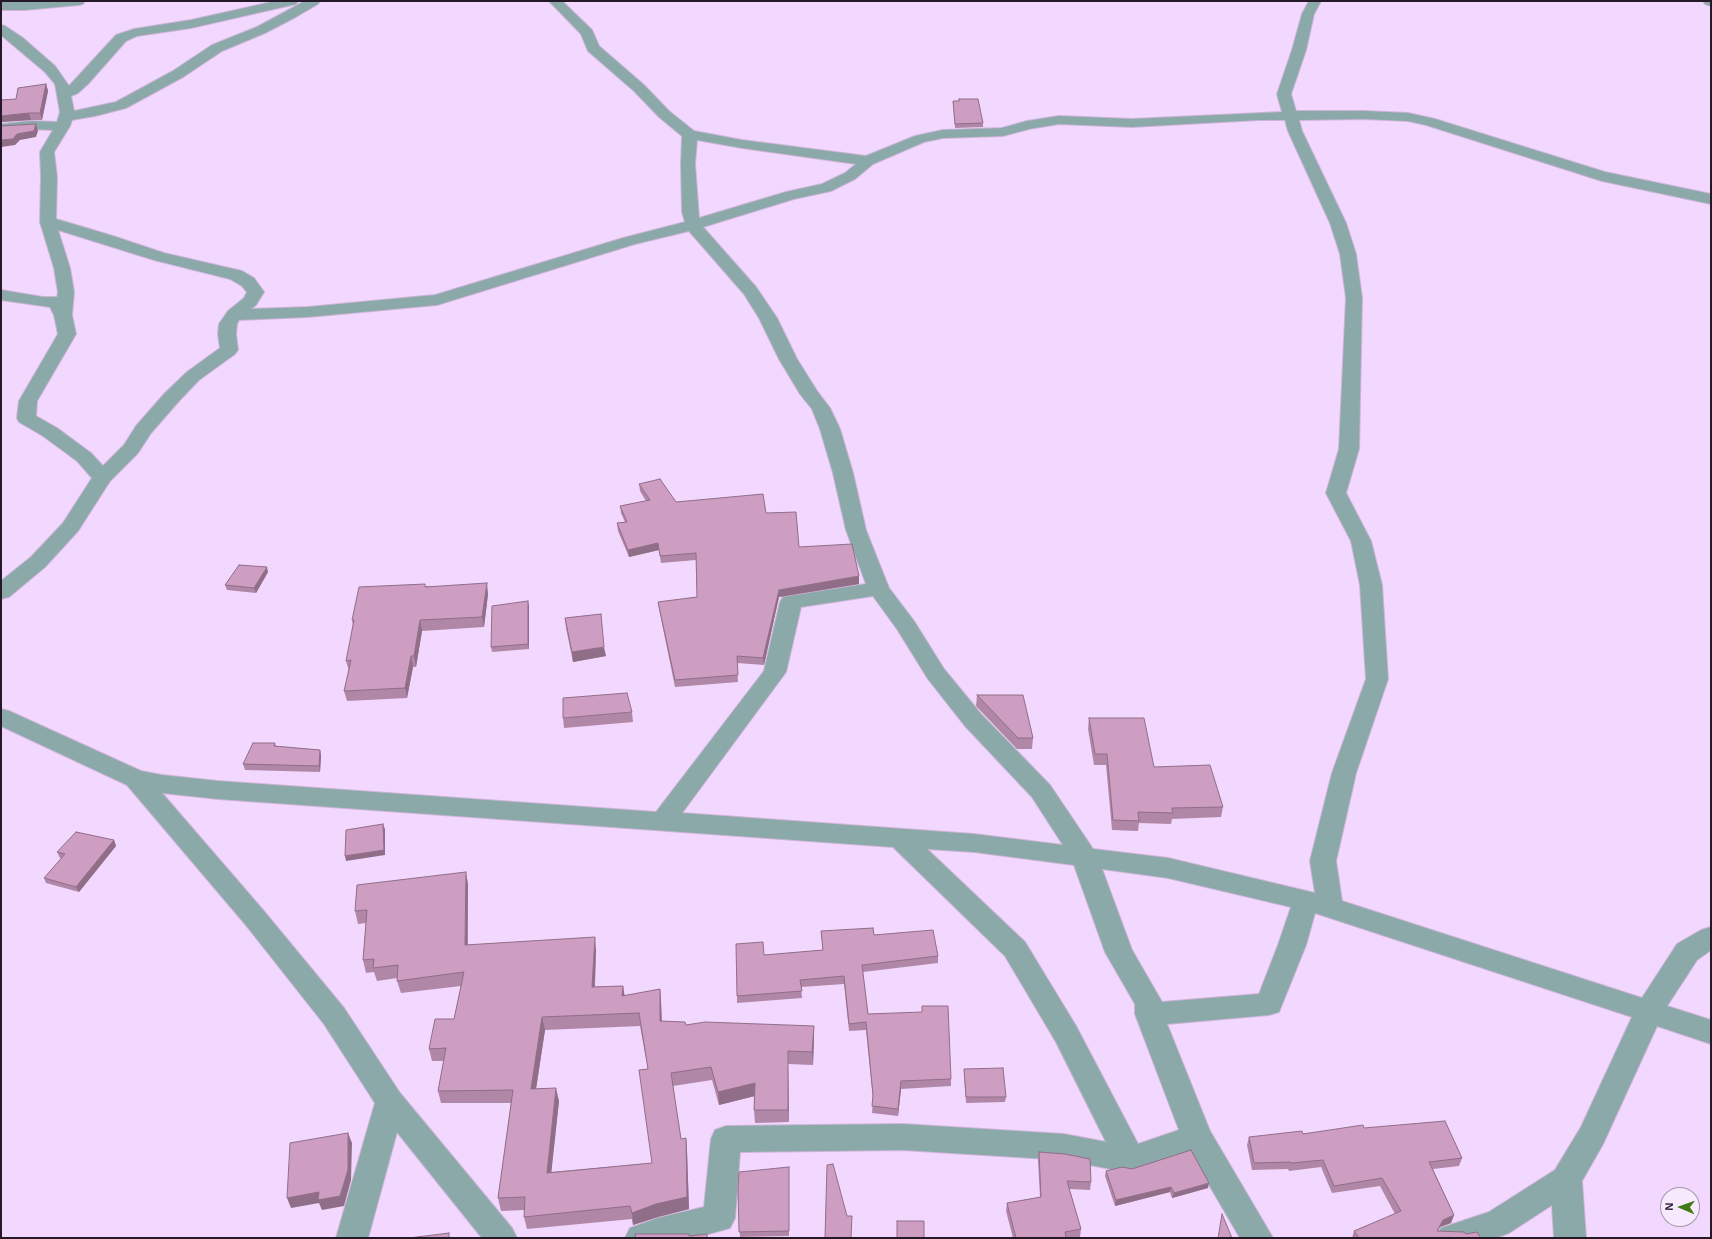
<!DOCTYPE html>
<html>
<head>
<meta charset="utf-8">
<style>
  body { margin:0 }
  #map { position:relative; width:1712px; height:1239px; overflow:hidden; background:#f2d7fe; font-family:Arial,sans-serif }
  canvas { display:block }
  .frame { position:absolute; inset:0; border:2px solid #241829; pointer-events:none }
  .north { position:absolute; left:1660px; top:1187px; width:40px; height:40px; box-sizing:border-box; background:#f7eafe; border:1px solid #a396a9; border-radius:50%; rotate:272deg; font-size:11px; font-weight:700; line-height:16px; text-align:center; color:#241829 }
  .north::after { content:''; display:block; margin:auto; width:14px; height:18px; background:#427b13; clip-path:polygon(50% 0,100% 100%,50% 72%,0 100%) }
</style>
</head>
<body>
<div id="map">
<canvas width="1712" height="1239"></canvas>
<div class="frame"></div>
<div class="north">N</div>
</div>
<script>
const ctx = document.querySelector('canvas').getContext('2d');
ctx.lineJoin = 'round';
const shape = rows => new Path2D(rows.map(r => 'M' + r).join(''));
function stroke(path, color, width, dash) { ctx.strokeStyle = color; ctx.lineWidth = width; ctx.lineCap = dash ? 'butt' : 'round'; ctx.setLineDash(dash || []); ctx.stroke(path); }
function fill(path, color) { ctx.fillStyle = color; ctx.fill(path, 'evenodd'); }
const minor = shape([
  [39,1,85,1,83,4,79,5,25,10,1,10,1,2,39,1],
  [276,1,298,1,296,4,292,5,191,28,137,36,126,41,88,84,78,93,71,96,74,111,116,102,173,71,212,45,257,27,305,1,320,1,318,4,294,18,265,33,222,51,183,77,126,108,95,116,72,120,70,126,54,152,57,177,56,219,113,236,164,253,242,271,254,278,264,292,256,305,251,309,308,307,435,295,623,238,685,222,682,212,681,164,682,136,659,117,634,91,588,51,581,34,549,1,562,1,592,30,599,46,644,85,669,111,694,131,742,140,866,156,915,136,943,130,1002,128,1027,121,1059,116,1132,119,1282,112,1277,94,1292,50,1302,14,1309,1,1321,1,1314,14,1306,50,1291,94,1296,111,1364,111,1408,113,1435,119,1605,172,1711,194,1711,204,1602,181,1426,125,1408,121,1364,119,1299,120,1302,131,1346,223,1356,254,1362,298,1359,449,1346,493,1371,541,1382,585,1388,679,1356,773,1336,861,1342,901,1642,998,1677,944,1701,930,1711,927,1711,950,1697,960,1667,1006,1711,1020,1711,1044,1657,1026,1603,1144,1582,1181,1586,1238,1554,1238,1552,1205,1509,1233,1496,1238,1436,1238,1441,1228,1489,1212,1555,1170,1581,1127,1632,1017,1315,913,1306,945,1279,1012,1269,1015,1167,1024,1210,1131,1273,1238,1240,1238,1190,1152,1131,1173,1064,1160,903,1150,740,1152,735,1218,730,1228,694,1238,625,1238,630,1228,658,1218,704,1207,711,1139,715,1130,726,1126,903,1124,1064,1134,1106,1142,1056,1042,1005,956,893,847,218,799,162,793,263,910,344,1008,400,1093,512,1228,517,1238,482,1238,397,1132,368,1238,336,1238,375,1103,324,1024,245,924,127,785,1,726,1,709,9,711,141,771,162,775,218,781,656,812,764,671,780,602,783,597,866,584,846,530,833,473,820,429,812,409,800,394,779,359,759,318,744,294,689,231,635,244,437,305,308,317,239,320,237,324,236,334,238,350,235,354,199,380,179,401,151,433,138,453,110,481,78,531,45,567,9,597,1,599,1,581,31,557,63,523,92,478,77,461,43,436,19,422,17,418,19,401,58,334,54,315,50,307,1,300,1,290,43,297,57,297,58,292,54,268,40,222,41,177,40,152,53,130,31,129,1,132,1,124,31,121,57,122,60,112,55,84,45,72,1,35,1,25,5,26,23,38,55,66,69,86,116,35,134,29,191,20,276,1],
  [1259,120,1285,120,1288,131,1330,223,1340,254,1346,298,1339,449,1326,493,1351,541,1360,585,1366,679,1332,773,1310,861,1315,893,1168,858,1093,849,1050,785,981,714,944,669,914,621,889,588,866,530,853,473,840,429,830,408,817,391,797,359,777,318,756,287,703,227,794,199,831,191,855,179,873,164,924,142,943,138,1003,136,1029,129,1059,124,1132,127,1259,120],
  [697,140,742,148,856,164,845,173,822,184,786,192,699,218,695,164,697,140],
  [58,230,154,260,230,279,242,286,247,292,244,298,228,311,219,324,218,334,220,348,187,372,165,393,136,426,124,445,103,466,91,453,57,428,36,416,37,401,76,334,72,315,74,292,70,268,58,230],
  [873,596,897,629,928,679,965,726,1032,797,1063,845,974,834,682,813,786,672,801,607,873,596],
  [927,849,974,852,1074,865,1105,952,1135,1004,1135,1014,1179,1130,1138,1144,1076,1026,1025,942,927,849],
  [1102,869,1168,878,1291,907,1278,945,1259,994,1162,1002,1132,950,1102,869],
  [1703,1,1711,1,1711,6,1705,4,1703,1]
]);
stroke(minor, '#cdb5d8', 2);
fill(minor, '#8aa9a8');
fill(shape([
  [46,84,48,91,42,120,31,120,1,122,1,100,16,99],
  [953,101,983,123,983,127,955,128],
  [639,484,676,502,766,513,799,547,859,584,779,597,764,665,737,663,738,682,675,687,659,609,658,602,697,597,696,560,661,563,659,550,629,557,618,531,617,523,625,522,621,513,620,506,646,501,640,491],
  [268,572,256,593,227,590,225,585],
  [426,586,488,594,484,627,422,631,416,667,413,667,407,698,347,701,344,691,349,671,346,661,353,626,352,620],
  [529,606,529,649,492,652,491,647],
  [565,618,606,656,573,662,566,628],
  [977,695,1033,738,1032,749,1017,749,976,706],
  [632,712,633,722,564,728,563,718],
  [1089,718,1154,767,1223,807,1221,817,1172,819,1171,824,1139,823,1138,831,1112,830,1106,765,1094,765,1088,729],
  [275,743,276,746,320,750,321,756,320,772,245,770,243,764],
  [114,840,116,846,79,892,46,883,44,878,62,858,60,858,57,852],
  [468,884,468,945,596,950,595,987,623,986,624,996,660,989,661,1002,662,1021,686,1025,814,1026,814,1038,813,1065,788,1064,789,1122,755,1123,754,1110,754,1096,719,1105,712,1080,673,1086,681,1139,686,1138,687,1151,689,1209,658,1217,633,1225,632,1219,527,1229,524,1217,525,1210,501,1211,498,1198,511,1103,441,1103,438,1091,444,1061,432,1061,429,1049,454,1019,461,986,401,993,397,981,397,978,377,981,374,972,366,973,363,960,366,923,358,924,355,911],
  [640,1026,648,1069,652,1163,551,1172,559,1101,536,1089,545,1030],
  [821,931,874,935,938,956,938,963,863,972,868,1014,951,1079,951,1086,901,1089,898,1116,872,1113,873,1099,866,1030,849,1031,844,984,801,987,802,998,737,1003,737,996,764,955,823,950],
  [964,1069,1006,1097,1005,1102,966,1103,964,1074],
  [1364,1128,1462,1158,1459,1166,1433,1169,1454,1215,1451,1223,1440,1227,1438,1231,1466,1234,1481,1238,1352,1238,1354,1231,1395,1214,1380,1186,1332,1193,1321,1167,1289,1171,1288,1169,1252,1170,1247,1145,1249,1137,1303,1134],
  [1039,1152,1091,1182,1090,1190,1069,1189,1081,1229,1080,1237,1074,1238,1013,1238,1006,1211,1007,1203,1040,1197,1038,1160],
  [789,1167,789,1236,740,1237,738,1190],
  [1106,1171,1208,1188,1172,1198,1170,1192,1115,1206,1105,1176]
]), '#b087a7');
fill(shape([
  [46,84,48,91,42,120,40,113],
  [29,113,31,120,1,122,1,116],
  [36,124,38,131,36,137,20,140,15,145,1,147,1,140,17,134],
  [658,543,659,550,629,557,628,550],
  [267,567,268,572,256,593,254,588],
  [859,576,859,584,779,597,764,665,763,658,779,590],
  [487,583,488,594,484,627,482,617],
  [528,601,529,606,529,649,528,644],
  [420,620,422,631,416,667,414,656],
  [604,647,606,656,573,662,572,652],
  [411,656,413,667,407,698,405,688],
  [320,750,321,756,320,772,319,766],
  [383,824,385,829,385,855,346,861,345,856],
  [114,840,116,846,79,892,76,887],
  [466,872,468,884,467,958,465,945],
  [595,937,596,950,594,1000,592,987],
  [623,986,625,998,622,996],
  [660,989,661,1002,662,1034,660,1021],
  [542,1017,545,1030,534,1102,531,1089],
  [814,1026,814,1038,813,1065,812,1052],
  [788,1051,788,1064,789,1122,788,1110],
  [901,1081,901,1089,898,1116,898,1109],
  [755,1083,755,1096,719,1105,718,1092],
  [556,1088,559,1101,550,1185,547,1173],
  [348,1133,352,1143,351,1180,344,1206,322,1210,319,1203,291,1208,287,1198],
  [686,1138,687,1151,689,1209,658,1217,633,1225,632,1213],
  [1209,1183,1208,1188,1172,1198,1174,1193],
  [1171,1187,1170,1192,1115,1206,1116,1200],
  [1454,1215,1451,1223,1440,1227,1435,1238,1443,1220]
]), '#906e88');
const building = shape([
  [46,84,40,113,29,113,1,116,1,100,16,99,18,88,46,84],
  [959,99,978,99,983,123,955,124,953,101,959,101,959,99],
  [36,124,34,131,17,134,13,139,1,140,1,126,36,124],
  [660,479,676,502,763,494,766,513,796,512,799,547,852,544,859,576,779,590,763,658,737,656,738,675,675,680,658,602,697,597,696,553,660,556,658,543,628,550,617,523,627,522,620,506,650,500,639,484,660,479],
  [239,565,267,567,254,588,225,585,239,565],
  [487,583,482,617,420,620,414,656,411,656,405,688,344,691,351,660,346,661,354,620,352,620,359,587,425,584,425,587,487,583],
  [528,601,528,644,491,647,492,606,528,601],
  [601,614,604,647,572,652,565,618,601,614],
  [627,693,632,712,563,718,563,698,627,693],
  [977,695,1023,695,1033,738,1018,738,977,695],
  [1089,718,1144,718,1154,767,1210,765,1223,807,1172,808,1173,813,1138,812,1139,821,1113,820,1107,754,1095,754,1089,718],
  [253,743,275,743,274,746,320,750,319,766,243,764,253,743],
  [383,824,384,850,345,856,346,830,383,824],
  [76,832,114,840,76,887,44,878,65,854,57,852,76,832],
  [466,872,465,945,595,937,592,987,623,986,622,996,660,989,660,1021,685,1022,686,1025,705,1022,814,1026,812,1052,788,1051,788,1110,754,1110,755,1083,718,1092,711,1067,671,1073,681,1139,686,1138,687,1197,656,1204,632,1213,630,1206,524,1217,525,1197,498,1198,513,1090,438,1091,446,1048,429,1049,435,1019,454,1019,464,972,397,981,398,965,373,968,374,959,363,960,367,910,355,911,357,885,466,872],
  [639,1013,648,1069,639,1070,652,1163,547,1173,556,1088,531,1089,542,1017,639,1013],
  [873,928,874,935,933,930,938,956,862,965,868,1014,922,1012,922,1006,948,1006,951,1079,901,1081,898,1109,872,1106,873,1095,866,1022,849,1024,844,976,800,980,802,991,737,996,736,944,763,942,764,955,823,950,821,931,873,928],
  [1003,1068,1006,1097,966,1097,964,1069,1003,1068],
  [1445,1121,1462,1158,1429,1162,1454,1215,1443,1220,1437,1231,1464,1232,1466,1234,1477,1232,1481,1238,1359,1238,1354,1231,1401,1211,1382,1178,1334,1186,1323,1160,1291,1163,1290,1162,1254,1163,1249,1137,1302,1131,1303,1134,1363,1125,1364,1128,1445,1121],
  [348,1133,348,1170,340,1196,318,1200,319,1192,287,1198,290,1143,348,1133],
  [1191,1150,1209,1183,1174,1193,1171,1187,1116,1200,1106,1171,1122,1167,1132,1169,1191,1150],
  [1039,1152,1065,1154,1090,1159,1091,1182,1067,1181,1081,1229,1065,1232,1066,1238,1016,1238,1007,1203,1041,1197,1039,1152],
  [833,1164,847,1216,852,1216,851,1238,825,1238,827,1165,833,1164],
  [789,1167,789,1231,739,1232,738,1190,739,1172,789,1167],
  [1222,1214,1232,1238,1218,1238,1222,1214],
  [897,1221,924,1221,924,1238,897,1238,897,1221],
  [449,1233,449,1238,409,1238,449,1233],
  [635,1234,689,1234,689,1236,707,1234,707,1238,636,1238,635,1234]
]);
fill(building, '#cd9dc2');
stroke(building, '#906e88', 1);
</script>
</body>
</html>
